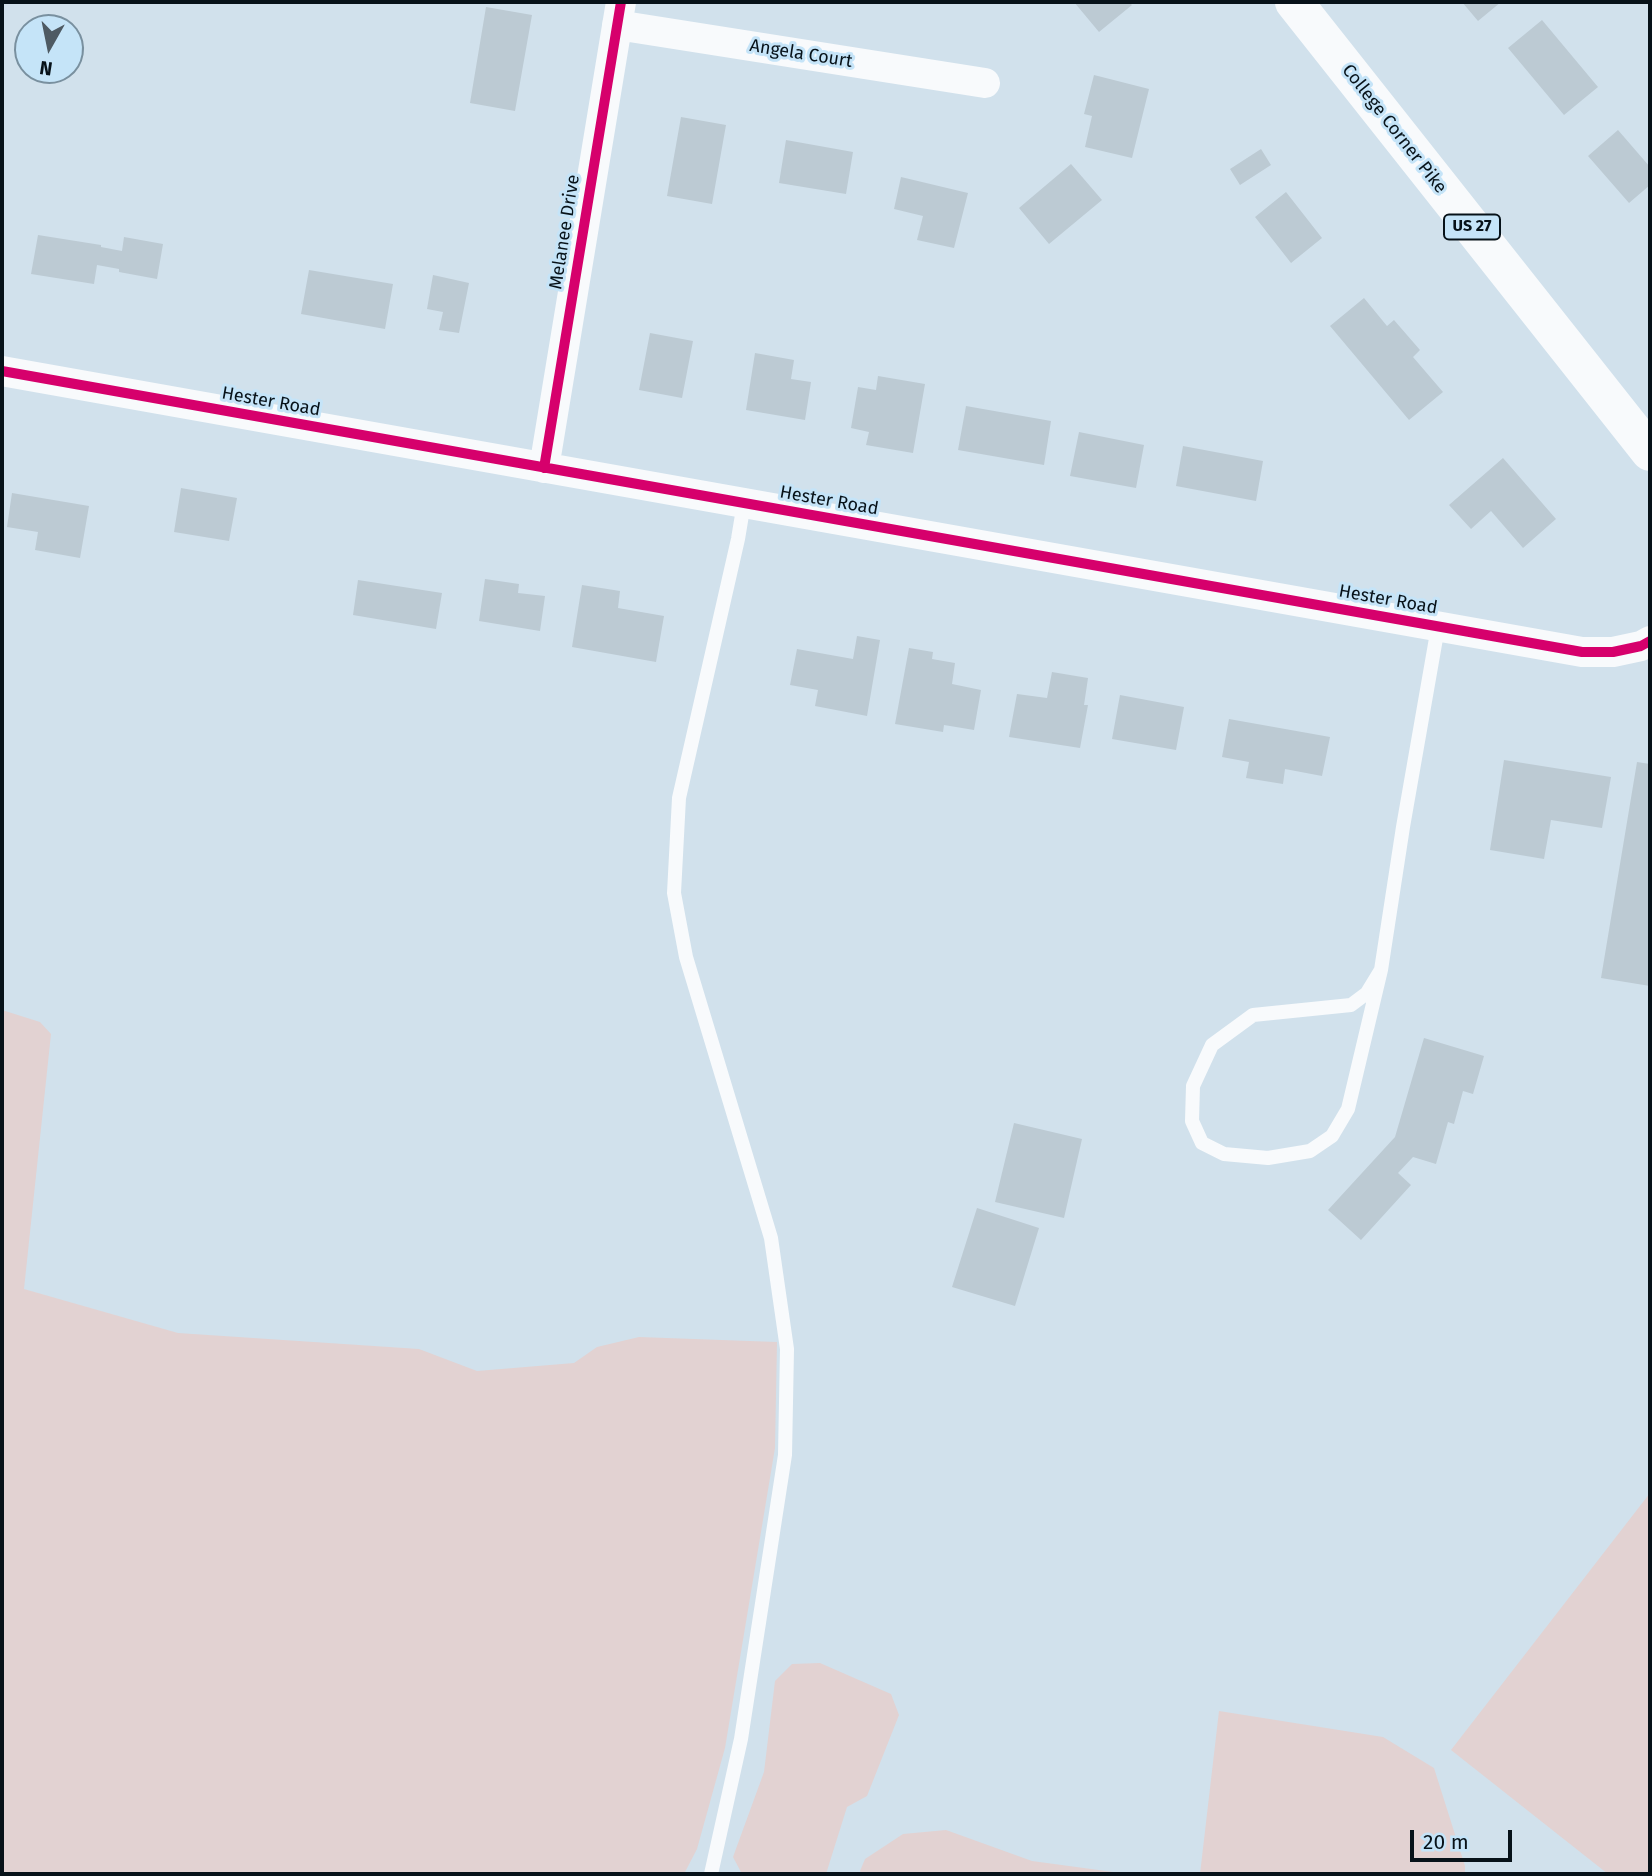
<!DOCTYPE html>
<html>
<head>
<meta charset="utf-8">
<style>
  body { margin:0 }
  #map { position:relative; width:1652px; height:1876px; overflow:hidden; background:#d1e1ec; font-family:"Fira Sans",sans-serif }
  canvas { display:block }
  .frame { position:absolute; inset:0; border:4px solid #071219; pointer-events:none }
  .north { position:absolute; left:14px; top:14px; width:70px; height:70px; box-sizing:border-box; background:#c5e4f8; border:2px solid #79909f; border-radius:50%; rotate:189deg; font-size:19px; font-weight:700; line-height:28px; text-align:center; color:#071219 }
  .north::after { content:''; display:block; margin:auto; width:24px; height:32px; background:#4e5a63; clip-path:polygon(50% 0,100% 100%,50% 72%,0 100%) }
  .scale { position:absolute; left:1410px; top:1830px; width:102px; height:32px; box-sizing:border-box; border:4px solid #071219; border-top:0; padding-left:9px; font-size:21px; line-height:24px; white-space:nowrap; color:#071219; -webkit-text-stroke:5px #c5e4f8; paint-order:stroke }
</style>
</head>
<body>
<div id="map">
<canvas width="1652" height="1876"></canvas>
<div class="frame"></div>
<div class="north">N</div>
<div class="scale">20 m</div>
</div>
<script>
const ctx = document.querySelector('canvas').getContext('2d');
ctx.lineJoin = 'round';
function fill(path, color) { ctx.fillStyle = color; ctx.fill(path, 'evenodd'); }
const shape = rows => new Path2D(rows.map(r => 'M' + r).join(''));
function stroke(path, color, width, dash) { ctx.strokeStyle = color; ctx.lineWidth = width; ctx.lineCap = dash ? 'butt' : 'round'; ctx.setLineDash(dash || []); ctx.stroke(path); }
function label(font, color, halo, rows, align = 'center') {
  ctx.font = font + ' "Fira Sans",sans-serif'; ctx.lineWidth = 6; ctx.setLineDash([]); ctx.textBaseline = 'middle'; ctx.strokeStyle = halo; ctx.fillStyle = color; for (const [text, x, y, turn = 0] of rows) {
    ctx.save(); ctx.translate(x, y); ctx.rotate((+turn || 0) * Math.PI / 180); ctx.textAlign = isNaN(turn) ? turn : align; if (halo) ctx.strokeText(text, 0, 0); ctx.fillText(text, 0, 0); ctx.restore();
  }
}
fill(shape([
  [2,1010,40,1022,51,1034,24,1289,178,1333,419,1349,477,1371,574,1363,597,1347,639,1337,777,1342,775,1448,725,1748,697,1849,684,1874,2,1874],
  [1650,1493,1650,1874,1608,1874,1451,1750],
  [820,1663,891,1694,899,1715,867,1796,847,1807,826,1874,742,1874,733,1857,764,1772,775,1681,792,1664],
  [1219,1711,1383,1737,1434,1768,1465,1866,1465,1874,1200,1874],
  [946,1830,1032,1861,1128,1874,862,1874,860,1871,865,1859,903,1834]
]), '#e2d2d2');
fill(shape([
  [1074,2,1129,2,1132,5,1099,32],
  [1462,2,1501,2,1478,21],
  [486,7,532,15,515,111,470,103],
  [1542,20,1598,87,1564,115,1508,48],
  [1094,75,1149,89,1132,158,1085,147,1092,116,1084,114],
  [681,117,726,125,712,204,667,196],
  [1618,130,1650,167,1650,185,1629,203,1588,156],
  [786,140,853,152,846,194,779,183],
  [1261,149,1271,165,1240,185,1230,169],
  [1071,164,1102,200,1049,244,1019,208],
  [901,177,968,193,954,248,917,240,923,216,894,209],
  [1286,192,1322,238,1291,263,1255,217],
  [38,235,101,245,101,247,122,251,124,237,163,244,157,279,119,272,119,269,97,265,94,284,31,274],
  [309,270,393,284,385,329,301,314],
  [433,275,469,283,459,333,439,330,443,312,427,309],
  [1364,298,1387,326,1394,320,1420,350,1413,357,1443,392,1409,420,1330,326],
  [650,333,693,341,682,398,639,390],
  [755,353,794,360,791,379,811,382,805,420,746,410],
  [878,376,925,384,913,453,866,445,869,432,851,428,858,387,876,390],
  [966,406,1051,421,1044,465,958,450],
  [1079,432,1144,445,1136,488,1070,476],
  [1183,446,1263,461,1256,501,1176,486],
  [1503,458,1556,519,1523,548,1491,511,1471,529,1449,505],
  [181,488,237,498,229,541,174,532],
  [12,493,89,506,80,558,35,550,38,532,7,527],
  [485,579,519,584,518,593,545,596,540,631,479,621],
  [358,580,442,593,436,629,353,615],
  [582,585,620,591,618,608,664,616,656,662,572,647],
  [857,636,880,640,867,716,815,706,818,690,790,685,797,649,853,659],
  [909,648,933,652,932,659,955,663,952,684,981,690,974,730,944,725,943,732,895,724],
  [1052,672,1088,678,1084,705,1088,705,1080,748,1009,737,1017,694,1047,698],
  [1120,695,1184,707,1176,750,1112,739],
  [1229,719,1330,737,1322,776,1285,769,1283,784,1246,778,1249,762,1222,757],
  [1504,760,1611,777,1602,828,1551,820,1544,859,1490,850],
  [1637,762,1650,764,1650,986,1601,978],
  [1424,1038,1484,1056,1473,1094,1463,1091,1454,1124,1448,1122,1436,1164,1413,1157,1398,1173,1411,1185,1361,1240,1328,1210,1395,1137],
  [1014,1123,1082,1139,1064,1218,995,1202],
  [977,1208,1039,1228,1015,1306,952,1287]
]), '#bccad3');
stroke(shape([
  [1381,970,1348,1109,1332,1136,1310,1151,1268,1158,1224,1154,1202,1143,1192,1121,1193,1086,1212,1045,1253,1015,1351,1005,1367,993,1381,970,1403,827,1438,627],
  [711,1874,741,1739,785,1455,787,1349,771,1238,686,957,674,893,679,798,738,539,744,503]
]), '#f8fafc', 14);
stroke(shape([
  [617,25,985,83],
  [2,371,1582,652,1613,652,1641,646,1650,641],
  [544,468,621,2]
]), '#f8fafc', 30);
stroke(shape([
  [1294,2,1650,452]
]), '#f8fafc', 38);
stroke(shape([
  [2,371,1582,652,1613,652,1641,646,1650,641],
  [544,468,621,2]
]), '#d6006c', 10);
for (const [x, y, w] of [
  [1472,227,56]
]) { const box = new Path2D(); box.roundRect(x - w / 2, y - 12.5, w, 25, 5); ctx.fillStyle = '#c5e4f8'; ctx.fill(box); stroke(box, '#071219', 2); }
label('bold 16px', '#071219', null, [
  ["US 27",1472,227]
]);
label('18px', '#071219', '#c5e4f8', [
  ["Angela Court",801,54,9],
  ["College Corner Pike",1394,129,52],
  ["Melanee Drive",565,232,-81],
  ["Hester Road",271,402,10],
  ["Hester Road",829,501,10],
  ["Hester Road",1388,600,10]
]);
</script>
</body>
</html>
